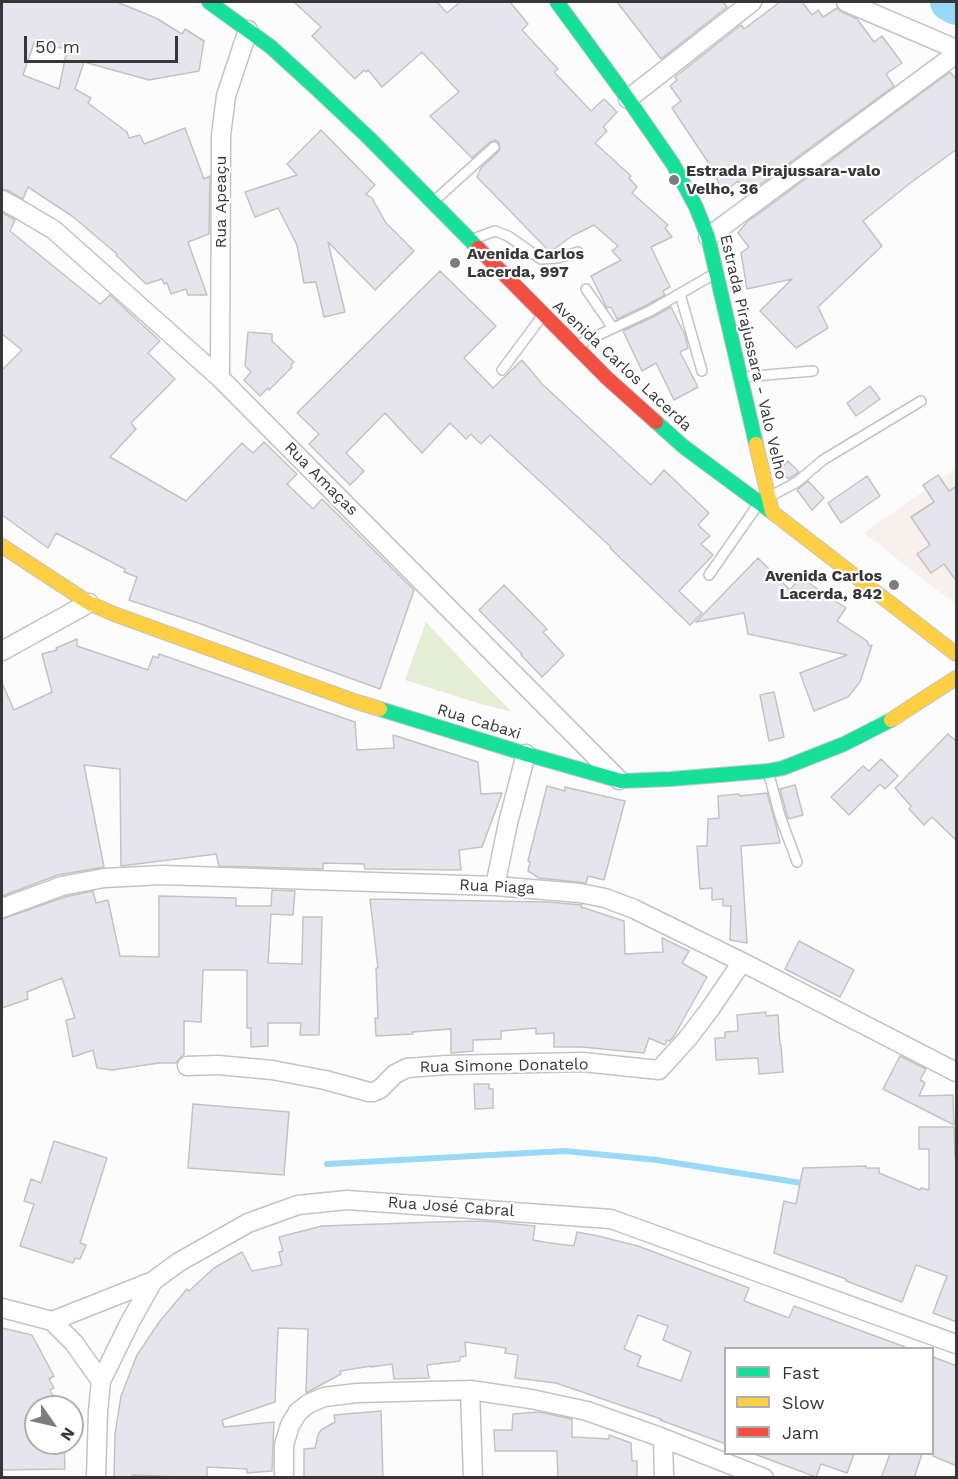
<!DOCTYPE html>
<html>
<head>
<meta charset="utf-8">
<style>
  body { margin:0 }
  #map { position:relative; width:958px; height:1479px; overflow:hidden; background:#fcfcfd; font-family:"Work Sans",sans-serif }
  canvas { display:block }
  .frame { position:absolute; inset:0; border:3px solid #37373a; pointer-events:none }
  .legend { position:absolute; left:724px; top:1347px; width:210px; height:108px; box-sizing:border-box; background:#fff; border:2px solid #afafb0; margin:0; padding:8px 10px; list-style:none; font-size:18px; color:#37373a }
  .legend li { display:flex; align-items:center; gap:12px; height:30px }
  .legend b { width:30px; border:2px solid #afafb0 }
  .north { position:absolute; left:24px; top:1395px; width:60px; height:60px; box-sizing:border-box; background:#fff; border:2px solid #afafb0; border-radius:50%; rotate:124deg; font-size:16px; font-weight:700; line-height:24px; text-align:center; color:#37373a }
  .north::after { content:''; display:block; margin:auto; width:21px; height:27px; background:#7c7c7e; clip-path:polygon(50% 0,100% 100%,50% 72%,0 100%) }
  .scale { position:absolute; left:24px; top:36px; width:154px; height:27px; box-sizing:border-box; border:3px solid #37373a; border-top:0; padding-left:8px; font-size:18px; line-height:21px; white-space:nowrap; color:#37373a; -webkit-text-stroke:4px #fff; paint-order:stroke }
</style>
</head>
<body>
<div id="map">
<canvas width="958" height="1479"></canvas>
<div class="frame"></div>
<ul class="legend">
<li><b style="height:8px;background:#16e098"></b>Fast</li>
<li><b style="height:8px;background:#ffcf43"></b>Slow</li>
<li><b style="height:8px;background:#f24e42"></b>Jam</li>
</ul>
<div class="north">N</div>
<div class="scale">50 m</div>
</div>
<script>
const ctx = document.querySelector('canvas').getContext('2d');
ctx.lineJoin = 'round';
function fill(path, color) { ctx.fillStyle = color; ctx.fill(path, 'evenodd'); }
const shape = rows => new Path2D(rows.map(r => 'M' + r).join(''));
function stroke(path, color, width, dash) { ctx.strokeStyle = color; ctx.lineWidth = width; ctx.lineCap = dash ? 'butt' : 'round'; ctx.setLineDash(dash || []); ctx.stroke(path); }
function label(font, color, halo, rows, align = 'center') {
  ctx.font = font + ' "Work Sans",sans-serif'; ctx.lineWidth = 4.5; ctx.setLineDash([]); ctx.textBaseline = 'middle'; ctx.strokeStyle = halo; ctx.fillStyle = color; for (const [text, x, y, turn = 0] of rows) {
    ctx.save(); ctx.translate(x, y); ctx.rotate((+turn || 0) * Math.PI / 180); ctx.textAlign = isNaN(turn) ? turn : align; if (halo) ctx.strokeText(text, 0, 0); ctx.fillText(text, 0, 0); ctx.restore();
  }
}
fill(shape([
  [956,468,956,605,864,533]
]), '#f8f0ed');
fill(shape([
  [426,622,489,689,512,712,481,704,405,680]
]), '#e4eed4');
stroke(shape([
  [327,1164,565,1151,657,1160,808,1184]
]), '#99d8f6', 6);
stroke(shape([
  [949,2,956,6]
]), '#99d8f6', 38);
const building = shape([
  [2,2,117,2,156,18,182,34,185,29,204,41,199,71,149,80,84,62,75,89,91,98,88,103,127,132,129,138,140,135,144,144,185,128,204,179,210,176,209,234,188,242,207,295,188,295,186,289,171,294,167,283,164,284,162,279,146,284,116,255,117,254,72,216,28,187,23,199,7,190,2,189,2,2],
  [34,43,67,49,59,89,23,75,34,43],
  [294,2,437,2,447,13,460,2,510,2,528,24,522,30,558,69,554,72,591,111,604,99,617,112,603,127,607,131,595,143,631,176,629,178,637,187,632,193,668,225,665,228,672,237,651,247,670,287,663,291,665,295,647,305,617,319,611,307,607,308,591,276,621,260,612,251,618,246,594,225,572,236,550,252,477,177,481,168,500,150,499,143,496,140,490,142,472,158,430,116,459,92,422,52,382,87,368,70,366,72,364,70,355,79,312,36,321,27,294,2],
  [617,2,723,2,727,7,661,59,617,2],
  [780,2,802,2,812,15,818,10,823,17,837,8,842,12,857,19,874,42,882,36,902,63,886,74,894,86,747,194,738,181,723,193,712,168,672,108,681,101,670,86,677,80,675,77,741,25,744,29,780,2],
  [950,72,957,80,957,149,909,184,863,221,882,246,818,307,828,328,796,348,760,311,792,279,747,289,741,253,749,247,738,233,747,222,761,212,950,72],
  [321,130,375,185,366,194,372,198,386,223,414,251,375,290,328,242,345,312,324,317,316,282,304,283,297,245,278,208,255,217,245,192,297,175,287,164,321,130],
  [2,212,15,220,10,231,100,304,110,295,160,341,148,353,175,379,131,423,136,429,110,457,186,501,242,443,253,453,264,442,297,474,287,484,313,509,322,499,414,590,380,689,198,623,129,600,137,577,124,572,125,569,56,533,48,548,2,515,2,370,22,350,2,334,2,212],
  [440,271,496,326,464,358,493,388,522,360,542,384,651,485,664,470,709,513,698,525,710,536,701,544,713,555,679,591,702,613,690,625,610,548,611,547,490,435,481,444,471,434,466,439,450,423,422,453,385,413,346,453,364,471,350,485,309,444,319,434,297,413,440,271],
  [671,307,685,335,688,348,680,352,698,387,674,400,656,363,642,371,623,331,653,317,671,307],
  [248,332,272,334,272,341,294,362,291,365,292,367,269,390,268,388,260,396,244,380,251,372,245,366,248,332],
  [870,386,880,399,856,416,847,403,870,386],
  [788,461,799,472,788,479,780,469,788,461],
  [938,475,949,491,957,486,957,582,944,564,931,573,917,554,930,545,911,517,934,502,923,485,938,475],
  [867,476,880,496,841,523,828,503,867,476],
  [808,481,824,498,812,510,797,490,808,481],
  [758,558,790,590,800,577,846,608,837,621,867,641,869,646,872,645,860,682,848,697,814,711,800,673,847,655,748,634,744,613,696,622,758,558],
  [504,585,547,629,543,632,564,655,542,677,521,655,522,654,479,610,504,585],
  [77,639,77,646,148,670,153,656,158,658,159,654,355,722,357,750,394,748,393,735,478,762,481,794,502,793,482,847,459,850,461,870,365,869,364,864,323,863,323,869,219,866,216,854,121,866,120,769,84,765,104,867,58,875,2,896,2,683,14,710,52,692,42,654,57,650,56,648,77,639],
  [774,692,784,737,769,741,760,695,774,692],
  [948,734,957,742,957,841,932,817,924,825,909,809,911,806,895,788,948,734],
  [881,759,898,776,885,789,881,785,879,785,849,815,831,797,863,766,869,771,881,759],
  [795,785,803,815,788,819,780,789,795,785],
  [547,786,565,791,565,787,625,801,604,880,588,876,586,883,539,878,528,871,530,862,528,861,547,786],
  [767,793,776,825,780,843,741,846,747,943,730,940,731,906,723,906,723,899,712,900,712,888,700,889,697,846,707,846,708,819,719,818,718,796,739,794,739,796,767,793],
  [272,890,295,891,293,915,271,914,268,963,302,964,303,917,322,917,319,1035,300,1035,301,1023,268,1023,268,1046,251,1047,251,1028,247,1028,247,970,203,970,201,1022,184,1021,184,1055,181,1057,176,1063,159,1063,112,1070,97,1068,93,1050,73,1057,66,1020,75,1018,62,978,27,992,28,999,2,1008,2,919,65,897,93,891,96,903,108,900,120,956,159,957,159,896,236,898,236,906,271,906,272,890],
  [370,899,547,902,582,905,581,907,624,921,625,954,663,952,662,938,689,951,682,963,707,977,674,1036,670,1041,667,1040,665,1045,649,1038,644,1053,582,1047,554,1047,554,1033,536,1034,536,1028,501,1031,501,1039,473,1040,473,1051,451,1053,451,1029,412,1032,413,1034,376,1036,375,1018,378,1018,376,968,378,968,370,899],
  [799,941,854,970,840,997,785,969,799,941],
  [766,1012,766,1016,778,1015,780,1045,781,1045,783,1072,759,1074,758,1058,716,1060,715,1038,725,1038,725,1032,738,1031,737,1015,766,1012],
  [900,1056,926,1069,920,1080,925,1083,919,1096,953,1095,954,1125,883,1089,900,1056],
  [474,1084,489,1084,489,1089,493,1089,493,1108,475,1109,474,1084],
  [193,1104,289,1112,284,1175,188,1168,193,1104],
  [919,1127,954,1127,955,1157,957,1157,957,1322,933,1313,947,1276,916,1265,902,1302,846,1281,846,1279,774,1253,784,1201,796,1204,803,1168,866,1166,866,1168,879,1168,879,1173,920,1190,921,1188,929,1190,929,1149,919,1149,919,1127],
  [54,1141,107,1158,80,1243,86,1245,80,1259,75,1258,73,1263,20,1246,34,1204,24,1201,31,1179,41,1183,54,1141],
  [484,1221,535,1226,533,1240,550,1243,574,1246,577,1232,598,1236,638,1246,749,1288,744,1301,789,1318,794,1306,905,1347,905,1348,726,1348,726,1444,660,1420,661,1419,556,1383,515,1378,518,1355,505,1353,506,1348,465,1342,466,1356,460,1357,460,1361,427,1365,429,1378,394,1379,392,1364,371,1367,371,1366,340,1371,341,1374,306,1393,308,1329,278,1328,275,1402,222,1420,224,1427,274,1422,272,1471,247,1473,247,1469,207,1467,207,1478,132,1475,132,1478,114,1478,115,1434,121,1396,137,1355,160,1321,187,1289,189,1291,214,1268,242,1252,252,1271,282,1265,279,1252,283,1251,279,1237,322,1226,436,1222,484,1221],
  [638,1315,668,1326,663,1340,691,1352,681,1381,637,1366,641,1356,624,1349,638,1315],
  [2,1328,32,1335,54,1376,49,1379,54,1388,50,1390,58,1407,36,1407,36,1443,64,1443,65,1469,2,1470,2,1328],
  [933,1357,957,1366,957,1466,933,1456,933,1357],
  [381,1411,383,1478,304,1478,304,1449,315,1448,318,1435,321,1430,335,1422,334,1415,381,1411],
  [539,1412,572,1419,572,1437,609,1439,609,1435,631,1443,632,1461,637,1461,637,1478,558,1478,557,1451,495,1451,494,1430,512,1430,513,1414,539,1412],
  [757,1454,854,1454,847,1473,821,1464,816,1477,757,1455,757,1454],
  [890,1454,922,1454,914,1478,881,1478,890,1454]
]);
fill(building, '#e6e5ee');
stroke(building, '#c3c3c5', 1.5);
const lane = shape([
  [433,202,494,147],
  [473,239,495,231,508,236,541,259,558,258,578,252],
  [586,289,613,328],
  [680,294,702,371],
  [577,345,650,311,714,274],
  [502,370,543,315],
  [743,377,813,371],
  [771,496,797,482,823,460,921,401],
  [709,575,759,503],
  [768,771,780,816,797,862]
]);
const street = shape([
  [846,2,956,49],
  [628,99,752,2],
  [2,200,17,208,54,230,220,378,619,780],
  [708,237,956,54],
  [220,378,221,135,226,96,248,30],
  [2,651,89,603],
  [495,886,508,823,526,754],
  [2,908,62,886,104,878,163,875,495,886,580,893,605,898,634,909,742,962,956,1072],
  [187,1066,218,1065,272,1070,325,1080,369,1092,373,1092,380,1089,395,1074,407,1068,447,1065,583,1062,659,1070,688,1038,710,1009,742,962],
  [2,1308,52,1321,74,1343,101,1381],
  [52,1321,153,1281],
  [470,1390,473,1478],
  [663,1438,664,1478],
  [96,1478,98,1411,101,1381,129,1324,153,1281,179,1262,248,1223,298,1205,347,1200,611,1219,956,1344],
  [284,1478,284,1445,290,1425,298,1412,308,1404,324,1397,357,1393,470,1390,531,1399,587,1411,663,1438,764,1478]
]);
const fast = shape([
  [209,2,271,47,317,89,369,138,478,248],
  [557,2,628,99,673,164,696,207,708,237,756,444],
  [656,422,684,447,772,512],
  [380,709,526,754,621,781,671,779,768,771,783,768,844,744,891,720]
]);
const slow = shape([
  [756,444,772,512,956,654],
  [2,546,89,603,114,614,354,701,380,709],
  [891,720,956,678]
]);
const jam = shape([
  [478,248,607,378,656,422]
]);
stroke(lane, '#c3c3c5', 12);
stroke(street, '#c3c3c5', 21);
stroke(fast, '#c3c3c5', 16);
stroke(slow, '#c3c3c5', 16);
stroke(jam, '#c3c3c5', 16);
stroke(lane, '#fff', 9);
stroke(street, '#fff', 18);
stroke(fast, '#16e098', 14);
stroke(slow, '#ffcf43', 14);
stroke(jam, '#f24e42', 14);
for (const [x, y, r, color] of [
  [674,180,6,"#7c7c7e"],
  [455,263,6,"#7c7c7e"],
  [894,585,6,"#7c7c7e"]
]) { const dot = new Path2D(); dot.arc(x, y, r, 0, 2 * Math.PI); ctx.fillStyle = color; ctx.fill(dot); stroke(dot, '#fff', 2); }
label('bold 16px', '#37373a', '#fff', [
  ["Estrada Pirajussara-valo",686,171],
  ["Velho, 36",686,189],
  ["Avenida Carlos",467,254],
  ["Lacerda, 997",467,272],
  ["Avenida Carlos",882,576,"right"],
  ["Lacerda, 842",882,594,"right"]
], 'left');
label('16px', '#37373a', '#fff', [
  ["Rua Apeaçu",221,202,-90],
  ["Estrada Pirajussara - Valo Velho",753,357,77],
  ["Avenida Carlos Lacerda",622,366,43],
  ["Rua Amaças",321,479,45],
  ["Rua Cabaxi",479,722,17],
  ["Rua Piaga",497,887,3],
  ["Rua Simone Donatelo",504,1066,-1],
  ["Rua José Cabral",451,1207,4]
]);
</script>
</body>
</html>
